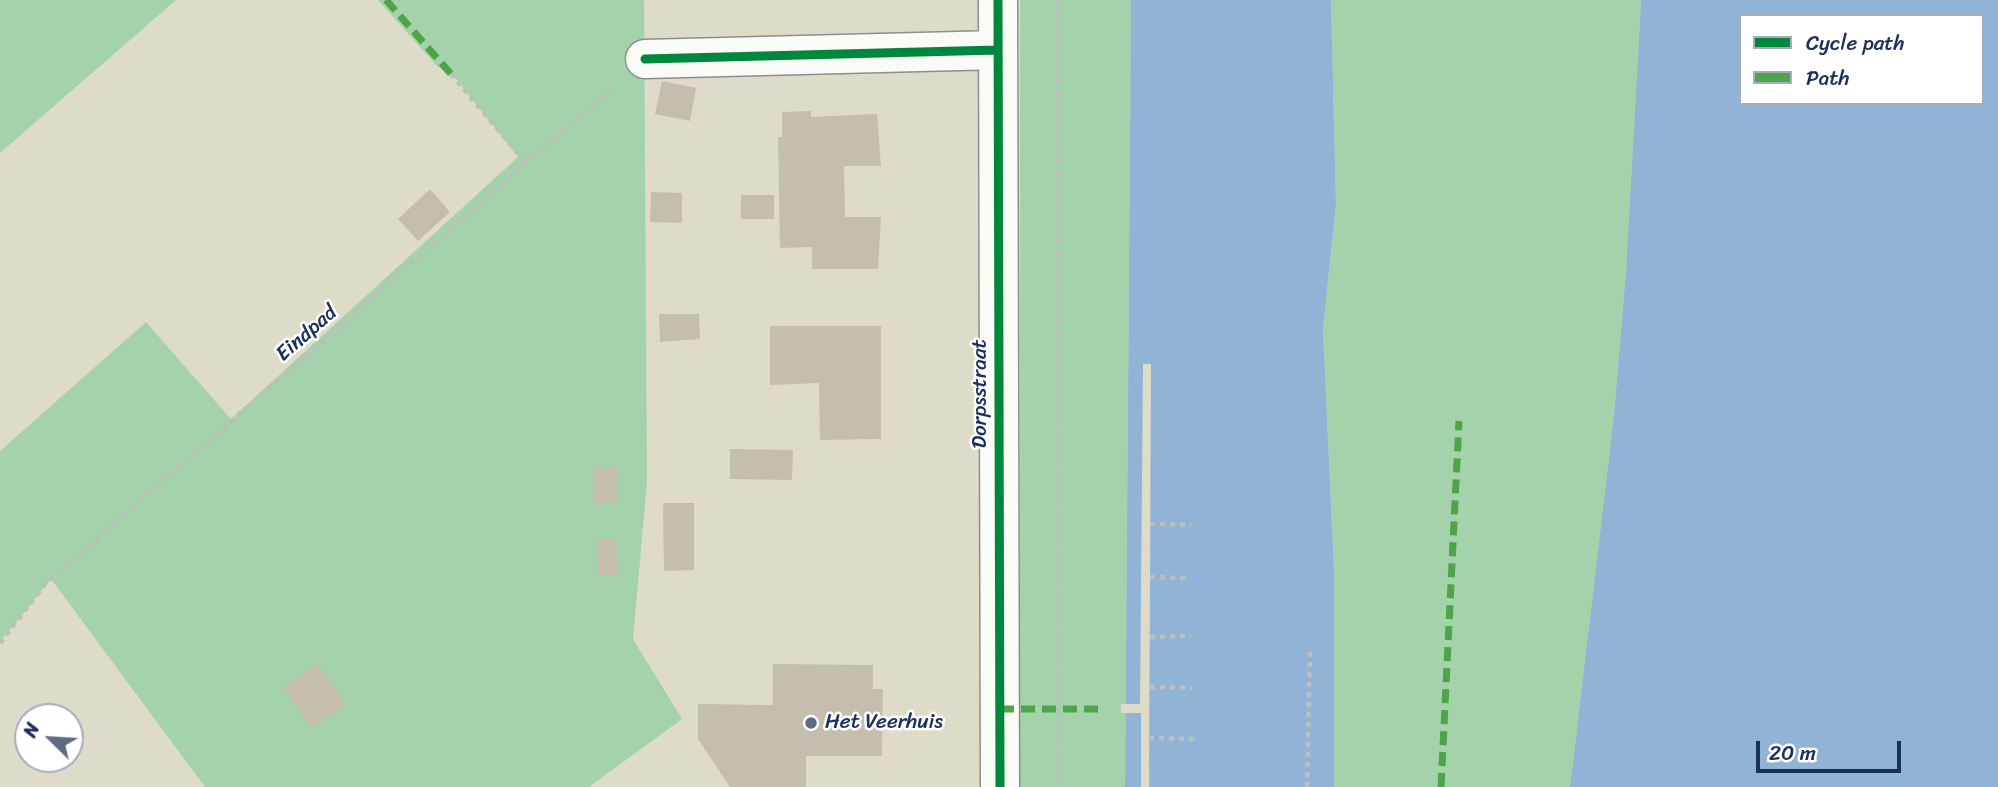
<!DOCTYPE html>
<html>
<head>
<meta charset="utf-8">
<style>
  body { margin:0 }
  #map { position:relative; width:1998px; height:787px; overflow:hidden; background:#dedbc8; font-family:Sriracha,sans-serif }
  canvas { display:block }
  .legend { position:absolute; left:1739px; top:14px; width:245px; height:91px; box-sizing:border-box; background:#fff; border:2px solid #a4acbf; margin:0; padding:9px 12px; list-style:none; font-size:21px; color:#1b2f5e }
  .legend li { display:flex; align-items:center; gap:14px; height:35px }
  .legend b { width:35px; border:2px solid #a4acbf }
  .north { position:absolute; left:14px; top:703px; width:70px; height:70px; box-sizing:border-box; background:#fff; border:2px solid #a4acbf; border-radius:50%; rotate:294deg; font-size:19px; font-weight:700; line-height:28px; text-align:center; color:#1b2f5e }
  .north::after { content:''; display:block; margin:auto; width:24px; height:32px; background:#5f6b83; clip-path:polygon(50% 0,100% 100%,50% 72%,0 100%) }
  .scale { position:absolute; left:1756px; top:741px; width:145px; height:32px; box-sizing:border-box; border:4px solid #1b2f5e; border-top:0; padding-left:9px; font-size:21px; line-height:24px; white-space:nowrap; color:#1b2f5e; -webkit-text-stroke:5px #fff; paint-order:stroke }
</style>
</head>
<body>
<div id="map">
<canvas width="1998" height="787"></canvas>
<ul class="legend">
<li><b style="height:9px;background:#00873e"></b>Cycle path</li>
<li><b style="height:9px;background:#4fa44a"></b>Path</li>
</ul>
<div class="north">N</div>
<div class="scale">20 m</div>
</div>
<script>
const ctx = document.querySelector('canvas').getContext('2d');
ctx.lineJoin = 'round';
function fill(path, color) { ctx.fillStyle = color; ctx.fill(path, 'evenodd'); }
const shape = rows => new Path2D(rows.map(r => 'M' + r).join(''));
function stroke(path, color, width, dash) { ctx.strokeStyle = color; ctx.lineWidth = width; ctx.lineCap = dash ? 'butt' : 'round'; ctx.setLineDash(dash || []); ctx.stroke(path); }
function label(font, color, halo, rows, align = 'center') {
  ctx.font = font + ' Sriracha,sans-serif'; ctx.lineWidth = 5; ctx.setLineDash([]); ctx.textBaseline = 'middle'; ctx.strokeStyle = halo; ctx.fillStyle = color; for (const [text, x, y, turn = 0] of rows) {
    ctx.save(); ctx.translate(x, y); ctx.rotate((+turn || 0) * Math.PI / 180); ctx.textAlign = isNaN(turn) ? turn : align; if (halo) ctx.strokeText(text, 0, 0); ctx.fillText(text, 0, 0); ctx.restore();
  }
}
fill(shape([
  [0,0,176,0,0,153],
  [378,0,644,0,647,481,633,639,682,719,589,787,205,787,51,579,0,642,0,451,146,322,231,419,518,157,452,74,437,66],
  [1020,0,1131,0,1125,787,1020,787],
  [1331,0,1641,0,1626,270,1614,414,1570,787,1334,787,1334,571,1323,329,1336,204]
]), '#a4d3ab');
fill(shape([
  [1131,0,1331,0,1336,204,1323,329,1334,571,1334,787,1125,787],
  [1641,0,1998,0,1998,787,1570,787,1614,414,1626,270],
  [1741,16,1982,16,1982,103,1741,103]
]), '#91b4d6');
fill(shape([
  [1143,364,1151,364,1149,787,1141,787,1141,713,1121,713,1121,704,1140,704]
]), '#dedbc8');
fill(shape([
  [662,81,696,88,690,121,655,114],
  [811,111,811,117,877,114,881,166,844,166,845,217,881,217,878,269,812,269,812,247,780,248,778,137,782,137,782,112],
  [430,189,450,212,418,241,398,219],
  [651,192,682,193,682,223,650,222],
  [741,195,774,195,774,219,741,219],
  [659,314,699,314,700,339,660,342],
  [770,326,881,326,881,439,820,440,819,383,770,385],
  [730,449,793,450,792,480,730,479],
  [617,467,618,503,594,504,594,468],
  [663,503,694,503,694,570,664,571],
  [597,539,616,539,618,575,598,576],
  [317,663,346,704,312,729,283,687],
  [773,664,873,665,873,689,883,689,882,756,806,756,806,787,730,787,698,739,698,704,773,705]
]), '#c5beae');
const minor = shape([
  [998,0,1000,787],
  [645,59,998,50]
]);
stroke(minor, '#8d8f8d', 41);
stroke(shape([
  [1058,0,1060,787],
  [451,74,526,163],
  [1150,524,1191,525],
  [1150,577,1190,578],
  [1150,637,1191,636],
  [0,643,46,583,613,87],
  [1150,687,1192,688],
  [1149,738,1194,739],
  [1307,787,1310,648]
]), '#bdbec0', 4.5, [5, 5]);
stroke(minor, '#fafaf7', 38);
stroke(shape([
  [386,0,451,74],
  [1000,709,1104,709],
  [1441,787,1459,421]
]), '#4fa44a', 7, [14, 7]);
stroke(shape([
  [998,0,1000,787],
  [645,59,998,50]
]), '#00873e', 9);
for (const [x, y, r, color] of [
  [811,723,7,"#5f6b83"]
]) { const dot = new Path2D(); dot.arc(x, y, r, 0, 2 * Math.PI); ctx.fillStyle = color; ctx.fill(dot); stroke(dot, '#fff', 2.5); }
label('21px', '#1b2f5e', '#fff', [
  ["Eindpad",307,334,-41],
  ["Dorpsstraat",981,394,-90]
]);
label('21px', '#1b2f5e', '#fff', [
  ["Het Veerhuis",825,723]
], 'left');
</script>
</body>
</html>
